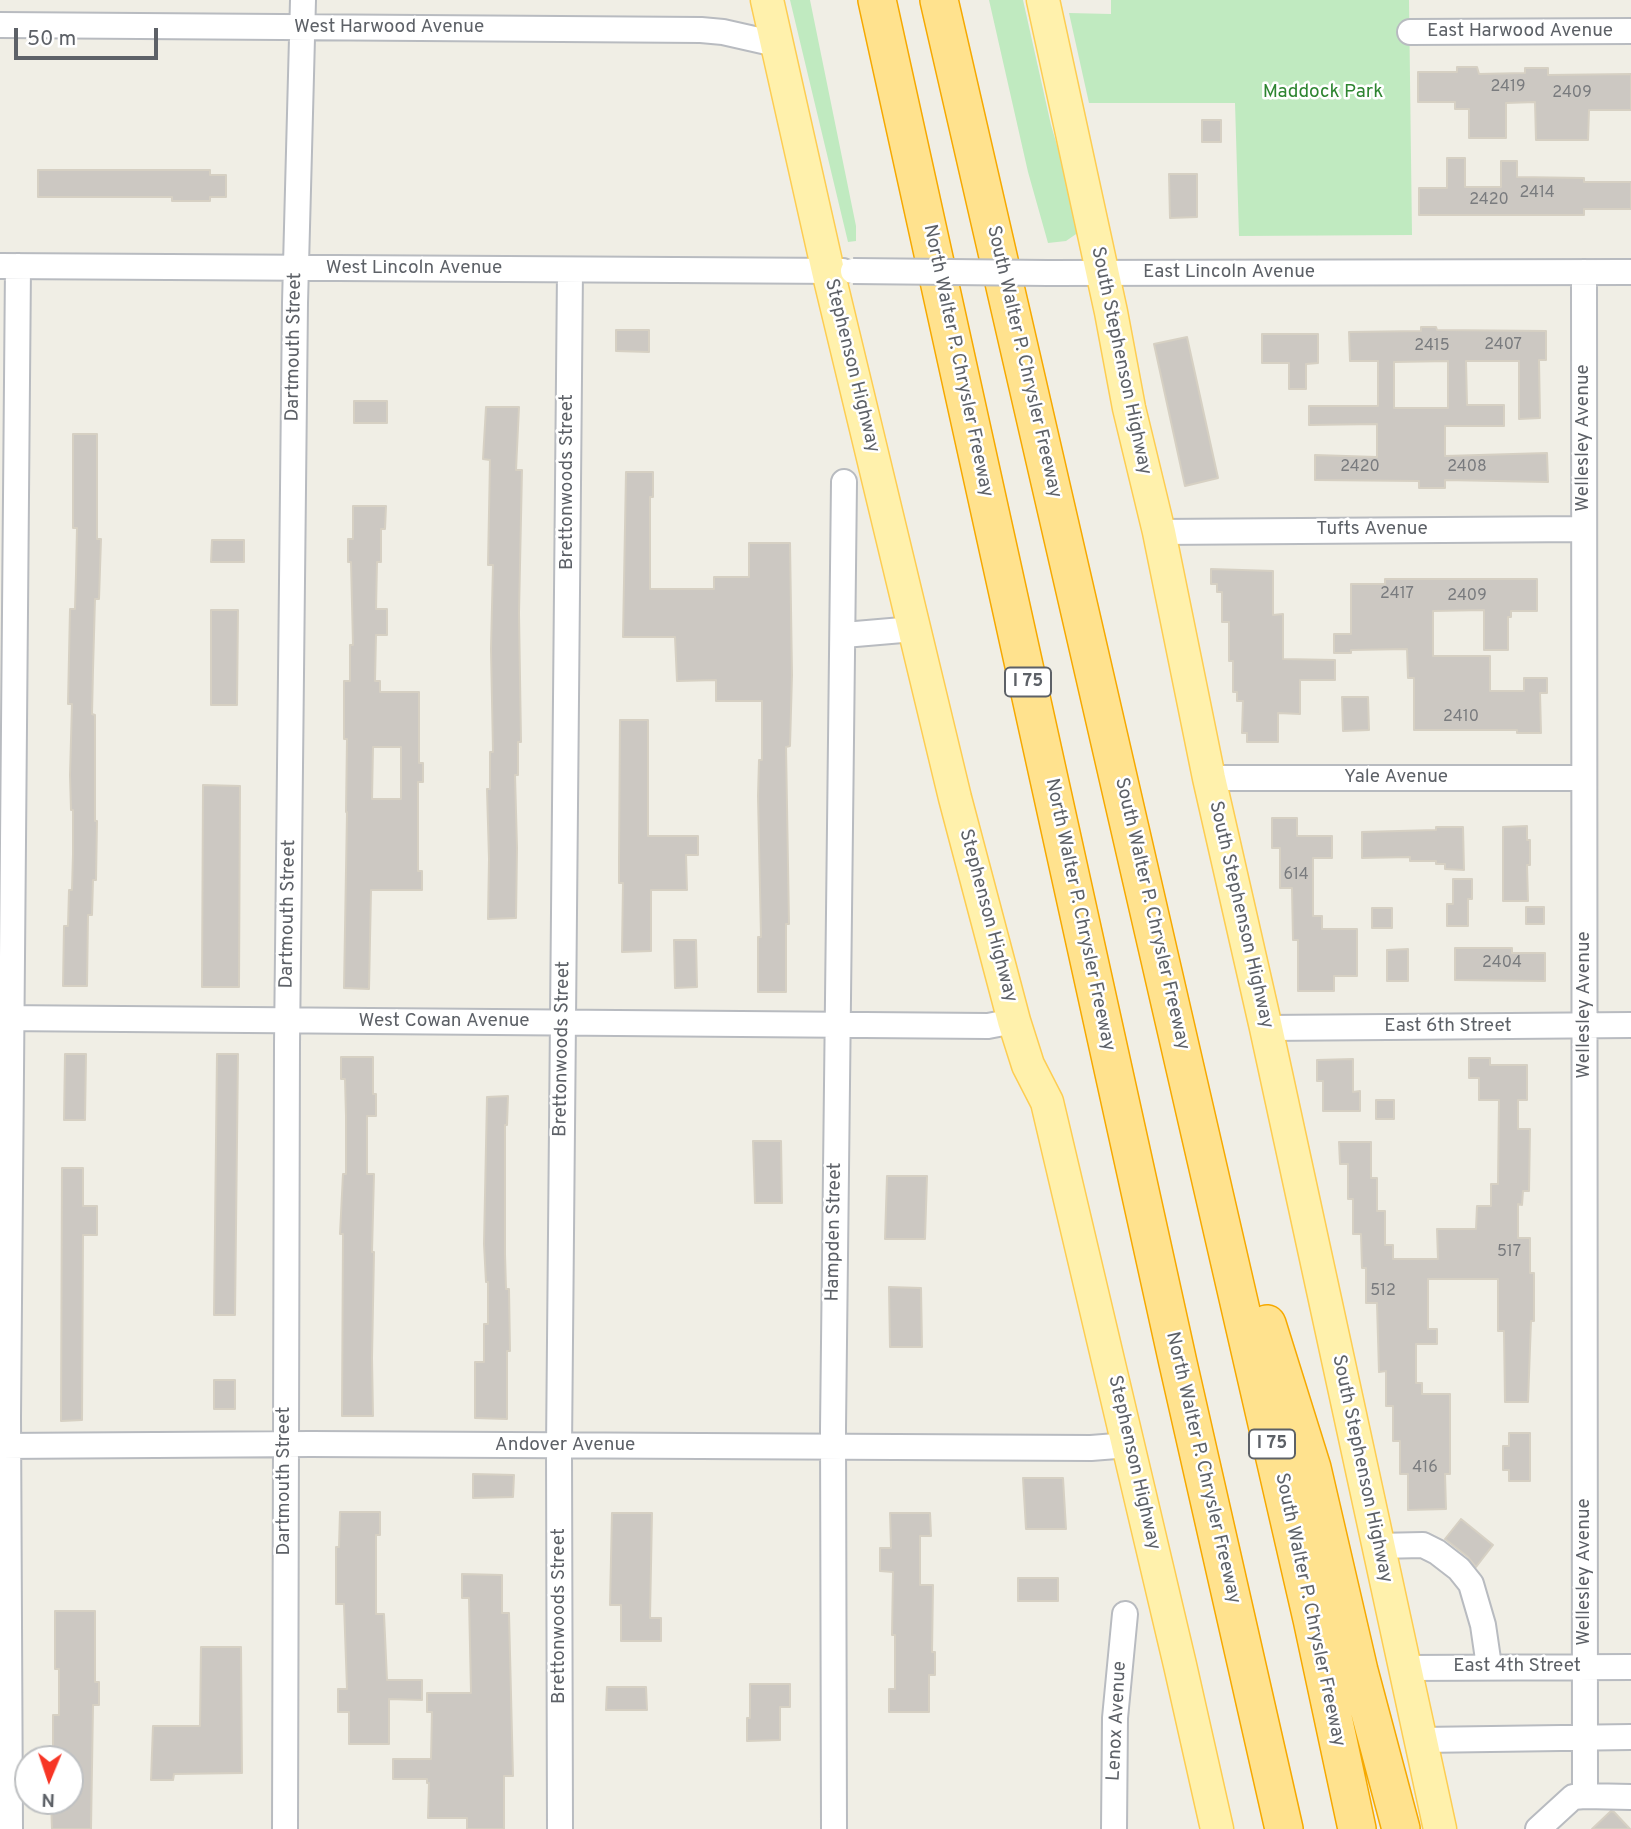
<!DOCTYPE html>
<html>
<head>
<meta charset="utf-8">
<style>
  body { margin:0 }
  #map { position:relative; width:1631px; height:1829px; overflow:hidden; background:#f0eee5; font-family:Overpass,sans-serif }
  canvas { display:block }
  .north { position:absolute; left:14px; top:1745px; width:70px; height:70px; box-sizing:border-box; background:#fff; border:2px solid #bec0c2; border-radius:50%; rotate:182deg; font-size:19px; font-weight:700; line-height:28px; text-align:center; color:#5d6167 }
  .north::after { content:''; display:block; margin:auto; width:24px; height:32px; background:#f73525; clip-path:polygon(50% 0,100% 100%,50% 72%,0 100%) }
  .scale { position:absolute; left:14px; top:28px; width:144px; height:32px; box-sizing:border-box; border:4px solid #5d6167; border-top:0; padding-left:9px; font-size:21px; line-height:24px; white-space:nowrap; color:#5d6167; -webkit-text-stroke:5px #fff; paint-order:stroke }
</style>
</head>
<body>
<div id="map">
<canvas width="1631" height="1829"></canvas>
<div class="north">N</div>
<div class="scale">50 m</div>
</div>
<script>
const ctx = document.querySelector('canvas').getContext('2d');
ctx.lineJoin = 'round';
function fill(path, color) { ctx.fillStyle = color; ctx.fill(path, 'evenodd'); }
const shape = rows => new Path2D(rows.map(r => 'M' + r).join(''));
function stroke(path, color, width, dash) { ctx.strokeStyle = color; ctx.lineWidth = width; ctx.lineCap = dash ? 'butt' : 'round'; ctx.setLineDash(dash || []); ctx.stroke(path); }
function label(font, color, halo, rows, align = 'center') {
  ctx.font = font + ' Overpass,sans-serif'; ctx.lineWidth = 5; ctx.setLineDash([]); ctx.textBaseline = 'middle'; ctx.strokeStyle = halo; ctx.fillStyle = color; for (const [text, x, y, turn = 0] of rows) {
    ctx.save(); ctx.translate(x, y); ctx.rotate((+turn || 0) * Math.PI / 180); ctx.textAlign = isNaN(turn) ? turn : align; if (halo) ctx.strokeText(text, 0, 0); ctx.fillText(text, 0, 0); ctx.restore();
  }
}
fill(shape([
  [790,0,810,0,856,226,856,241,848,242],
  [989,0,1023,0,1051,125,1082,230,1066,241,1048,243,1028,172],
  [1111,0,1409,0,1412,235,1239,236,1235,103,1089,103,1069,13,1111,14]
]), '#c0eac0');
const building = shape([
  [1457,67,1477,67,1479,74,1525,73,1525,68,1548,68,1548,75,1631,74,1631,110,1589,110,1588,140,1536,140,1535,102,1506,103,1506,138,1469,138,1469,109,1455,109,1455,102,1418,102,1418,72,1457,72,1457,67],
  [1202,120,1221,120,1221,142,1202,142,1202,120],
  [1447,158,1465,158,1465,187,1501,187,1501,161,1517,161,1517,177,1584,178,1584,182,1631,182,1631,209,1584,209,1584,215,1419,215,1419,188,1447,188,1447,158],
  [38,170,210,170,210,175,226,175,226,197,210,197,210,201,172,201,172,197,38,197,38,170],
  [1169,174,1197,174,1197,217,1170,218,1169,174],
  [1421,327,1436,327,1437,330,1546,331,1546,360,1539,360,1540,418,1519,419,1519,361,1466,361,1467,405,1504,405,1504,426,1445,426,1445,456,1547,453,1548,482,1445,480,1445,488,1419,488,1419,481,1315,480,1315,455,1377,457,1377,424,1309,425,1309,406,1378,406,1378,361,1350,361,1349,332,1421,331,1421,327],
  [1448,361,1448,408,1394,408,1394,362,1448,361],
  [616,330,649,330,649,352,616,351,616,330],
  [1262,334,1318,334,1318,363,1306,364,1306,389,1289,389,1289,363,1262,363,1262,334],
  [1187,337,1218,478,1185,486,1154,344,1187,337],
  [354,401,387,401,387,423,354,423,354,401],
  [486,407,519,407,516,470,522,470,519,613,521,742,518,742,518,775,515,775,517,848,516,918,488,919,489,859,487,789,490,789,490,752,493,752,491,649,493,565,488,565,490,460,483,459,486,407],
  [73,434,97,434,97,539,101,539,99,599,95,599,93,670,92,714,95,715,95,821,97,821,96,880,93,880,92,915,88,915,87,986,63,986,64,926,68,926,69,890,72,890,73,854,73,810,71,810,70,775,72,704,68,704,70,609,75,609,76,574,77,528,73,528,73,434],
  [626,472,653,472,653,497,650,497,650,589,714,589,714,577,749,577,749,543,790,543,792,675,790,746,786,747,789,924,786,924,786,992,758,992,758,937,761,937,758,796,759,760,762,760,762,701,716,701,716,680,677,681,675,637,623,637,626,472],
  [353,506,386,506,385,529,381,529,381,562,377,562,376,609,387,609,387,635,376,635,375,681,380,681,380,692,419,692,419,763,423,763,423,782,418,782,418,871,422,871,422,890,371,890,369,989,344,988,347,812,346,812,347,739,344,739,344,681,350,681,350,645,353,645,351,562,348,562,348,539,353,539,353,506],
  [373,747,401,747,401,799,372,799,373,747],
  [212,540,244,540,244,562,211,562,212,540],
  [1211,569,1273,571,1273,615,1283,614,1283,659,1335,660,1335,680,1300,680,1300,714,1278,713,1278,742,1247,742,1247,733,1242,733,1243,701,1237,701,1237,692,1233,692,1233,661,1229,661,1229,622,1222,622,1222,592,1217,592,1217,584,1211,584,1211,569],
  [1385,579,1537,579,1537,611,1511,611,1511,617,1508,617,1508,650,1484,650,1484,610,1433,611,1433,656,1490,656,1490,691,1524,691,1524,678,1547,678,1547,693,1540,693,1541,733,1517,733,1517,730,1414,730,1414,678,1408,678,1407,649,1351,650,1351,653,1334,653,1334,634,1351,634,1351,584,1385,584,1385,579],
  [211,610,238,610,237,705,211,705,211,610],
  [1342,697,1368,697,1369,730,1343,731,1342,697],
  [620,720,648,720,648,836,698,836,698,855,686,855,687,890,651,890,651,951,622,952,623,883,619,883,619,860,620,720],
  [203,785,240,786,239,987,202,987,203,785],
  [1272,818,1297,818,1297,836,1332,836,1332,858,1313,858,1313,916,1322,916,1322,929,1357,929,1357,976,1334,976,1334,991,1298,991,1298,940,1293,940,1292,888,1280,888,1280,848,1272,848,1272,818],
  [1527,826,1527,840,1530,840,1530,865,1527,865,1528,901,1503,901,1503,827,1527,826],
  [1436,827,1463,827,1464,870,1445,869,1445,864,1436,864,1436,861,1410,861,1410,857,1362,858,1362,832,1436,830,1436,827],
  [1453,879,1472,879,1472,899,1468,899,1468,926,1447,926,1447,904,1453,904,1453,879],
  [1526,907,1544,907,1544,924,1526,924,1526,907],
  [1372,908,1392,908,1392,928,1372,928,1372,908],
  [674,940,696,940,697,987,675,988,674,940],
  [1455,948,1512,948,1512,953,1545,953,1545,981,1455,980,1455,948],
  [1408,949,1408,981,1387,981,1387,950,1408,949],
  [65,1054,86,1054,85,1120,64,1120,65,1054],
  [217,1054,238,1054,235,1315,214,1315,217,1054],
  [341,1057,373,1057,373,1094,376,1094,376,1116,367,1116,367,1174,374,1174,372,1252,374,1252,372,1358,373,1416,342,1416,343,1234,340,1234,343,1174,346,1174,346,1116,345,1079,341,1079,341,1057],
  [1469,1058,1490,1058,1490,1065,1527,1065,1527,1100,1518,1100,1518,1129,1530,1129,1529,1191,1523,1191,1522,1205,1518,1204,1518,1238,1530,1238,1530,1273,1534,1273,1534,1321,1531,1321,1528,1402,1505,1402,1504,1331,1498,1331,1498,1279,1428,1279,1428,1329,1437,1329,1437,1344,1416,1344,1416,1383,1422,1383,1422,1394,1450,1394,1450,1474,1445,1474,1446,1509,1408,1510,1408,1474,1400,1474,1400,1441,1393,1441,1393,1406,1386,1406,1386,1371,1379,1372,1377,1303,1366,1303,1366,1268,1362,1268,1361,1234,1353,1234,1353,1199,1348,1199,1348,1164,1340,1164,1339,1142,1371,1142,1371,1178,1377,1178,1377,1211,1385,1211,1385,1245,1393,1245,1393,1259,1438,1259,1437,1229,1476,1229,1477,1206,1491,1206,1491,1184,1498,1184,1499,1100,1479,1100,1479,1078,1469,1078,1469,1058],
  [1353,1059,1353,1092,1360,1091,1360,1111,1323,1111,1323,1081,1317,1081,1317,1060,1353,1059],
  [508,1096,507,1125,505,1125,505,1254,506,1289,509,1289,510,1351,507,1351,507,1419,475,1418,475,1362,484,1362,484,1324,488,1324,488,1282,486,1282,484,1244,487,1097,508,1096],
  [1376,1100,1394,1100,1394,1119,1376,1119,1376,1100],
  [753,1141,781,1141,782,1203,755,1203,753,1141],
  [62,1168,83,1168,83,1206,97,1206,97,1235,83,1235,82,1420,61,1421,62,1168],
  [887,1176,927,1176,925,1239,885,1239,887,1176],
  [889,1287,921,1288,922,1347,890,1347,889,1287],
  [214,1380,235,1380,235,1409,214,1409,214,1380],
  [1509,1433,1530,1433,1530,1481,1509,1481,1509,1470,1503,1470,1503,1446,1509,1446,1509,1433],
  [473,1474,514,1475,513,1497,473,1498,473,1474],
  [1023,1478,1063,1478,1066,1529,1026,1529,1023,1478],
  [340,1512,380,1512,380,1535,376,1535,376,1614,384,1614,387,1680,422,1680,422,1700,389,1699,389,1744,349,1744,349,1712,338,1712,338,1689,347,1689,344,1604,336,1604,336,1547,339,1547,340,1512],
  [612,1513,652,1513,650,1618,661,1618,661,1641,621,1641,621,1605,610,1605,612,1513],
  [890,1513,930,1513,931,1536,920,1536,920,1585,933,1585,932,1652,935,1652,935,1675,929,1675,929,1712,889,1712,889,1689,895,1689,895,1635,892,1635,893,1572,880,1571,880,1548,891,1548,890,1513],
  [1461,1519,1493,1545,1476,1567,1468,1557,1445,1539,1461,1519],
  [462,1574,502,1575,502,1613,509,1613,513,1776,504,1776,504,1829,467,1829,467,1818,428,1818,429,1783,427,1783,427,1779,393,1779,393,1759,431,1759,432,1712,427,1712,427,1693,471,1693,469,1598,462,1598,462,1574],
  [1018,1578,1058,1578,1058,1601,1018,1601,1018,1578],
  [55,1611,95,1611,95,1682,99,1682,99,1705,93,1705,91,1829,52,1829,51,1801,70,1801,70,1759,53,1759,53,1715,59,1715,59,1669,55,1669,55,1611],
  [201,1647,241,1647,242,1773,174,1774,173,1780,151,1780,153,1726,200,1726,201,1647],
  [750,1684,790,1684,790,1707,780,1707,780,1740,747,1741,747,1718,750,1718,750,1684],
  [607,1687,646,1687,647,1710,606,1710,607,1687],
  [1611,1811,1614,1812,1630,1829,1592,1829,1611,1811]
]);
fill(building, '#ccc8c2');
stroke(building, '#d6d0c3', 2);
const minor = shape([
  [0,25,701,30,723,32,776,44],
  [1410,32,1631,31],
  [0,266,843,271],
  [1048,273,1631,272],
  [1159,532,1584,529],
  [844,635,914,629],
  [1209,778,1584,778],
  [0,1018,988,1026,1014,1021],
  [1266,1028,1631,1025],
  [0,1446,311,1444,1091,1448,1129,1445],
  [1377,1546,1423,1545,1437,1552,1459,1569,1471,1584,1483,1625,1489,1666],
  [1404,1668,1631,1667],
  [1421,1740,1631,1737],
  [1585,1796,1631,1797],
  [10,1829,8,1416,18,266],
  [285,1829,287,1044,295,303,303,0],
  [560,1829,559,1447,570,270],
  [834,1829,833,1428,844,482],
  [1114,1829,1115,1718,1125,1614],
  [1538,1829,1573,1797,1585,1796,1584,272]
]);
const major = shape([
  [767,0,828,271,955,798,1014,1021,1028,1065,1047,1102,1180,1665,1217,1829],
  [1043,0,1111,312,1129,408,1159,532,1209,778,1266,1028,1440,1829]
]);
const highway = shape([
  [877,0,1178,1363,1284,1829],
  [939,0,1312,1619,1357,1829],
  [1267,1324,1312,1468,1359,1671,1401,1829]
]);
stroke(minor, '#b8bbc0', 28);
stroke(major, '#fdcd52', 35);
stroke(highway, '#f6a900', 40);
stroke(minor, '#fff', 24);
stroke(major, '#fff1ac', 32);
stroke(highway, '#ffe28e', 37);
const minorBridge = shape([
  [853,271,1048,273]
]);
stroke(minorBridge, '#b8bbc0', 28, []);
stroke(minorBridge, '#fff', 24);
label('16px', '#797b7e', null, [
  ["2419",1508,88],
  ["2409",1572,94],
  ["2414",1537,194],
  ["2420",1489,201],
  ["2407",1503,346],
  ["2415",1432,347],
  ["2420",1360,468],
  ["2408",1467,468],
  ["2417",1397,595],
  ["2409",1467,597],
  ["2410",1461,718],
  ["614",1296,876],
  ["2404",1502,964],
  ["517",1509,1253],
  ["512",1383,1292],
  ["416",1425,1469]
]);
for (const [x, y, w] of [
  [1028,682,46],
  [1272,1444,46]
]) { const box = new Path2D(); box.roundRect(x - w / 2, y - 14.5, w, 29, 5); ctx.fillStyle = '#fff'; ctx.fill(box); stroke(box, '#5d6167', 2); }
label('bold 18px', '#5d6167', null, [
  ["I 75",1028,682],
  ["I 75",1272,1444]
]);
label('19px', '#5d6167', '#fff', [
  ["West Harwood Avenue",389,28],
  ["East Harwood Avenue",1520,32],
  ["West Lincoln Avenue",414,269],
  ["East Lincoln Avenue",1229,273],
  ["Dartmouth Street",295,347,-89],
  ["North Walter P. Chrysler Freeway",957,361,78],
  ["South Stephenson Highway",1120,361,78],
  ["South Walter P. Chrysler Freeway",1023,362,77],
  ["Stephenson Highway",851,366,76],
  ["Wellesley Avenue",1584,438,-90],
  ["Brettonwoods Street",568,482,-90],
  ["Tufts Avenue",1372,530],
  ["Yale Avenue",1396,778],
  ["Dartmouth Street",289,914,-89],
  ["South Walter P. Chrysler Freeway",1151,914,77],
  ["North Walter P. Chrysler Freeway",1079,915,78],
  ["South Stephenson Highway",1240,915,77],
  ["Stephenson Highway",987,916,75],
  ["Wellesley Avenue",1585,1005,-90],
  ["West Cowan Avenue",444,1022],
  ["East 6th Street",1448,1027],
  ["Brettonwoods Street",563,1049,-89],
  ["Hampden Street",835,1232,-89],
  ["Andover Avenue",565,1446],
  ["Stephenson Highway",1133,1463,77],
  ["North Walter P. Chrysler Freeway",1202,1468,77],
  ["South Stephenson Highway",1361,1469,78],
  ["Dartmouth Street",285,1481,-90],
  ["Wellesley Avenue",1585,1572,-90],
  ["South Walter P. Chrysler Freeway",1309,1610,78],
  ["Brettonwoods Street",560,1616,-90],
  ["East 4th Street",1517,1667],
  ["Lenox Avenue",1118,1721,-87]
]);
label('19px', '#2e8531', '#fff', [
  ["Maddock Park",1323,93]
]);
</script>
</body>
</html>
